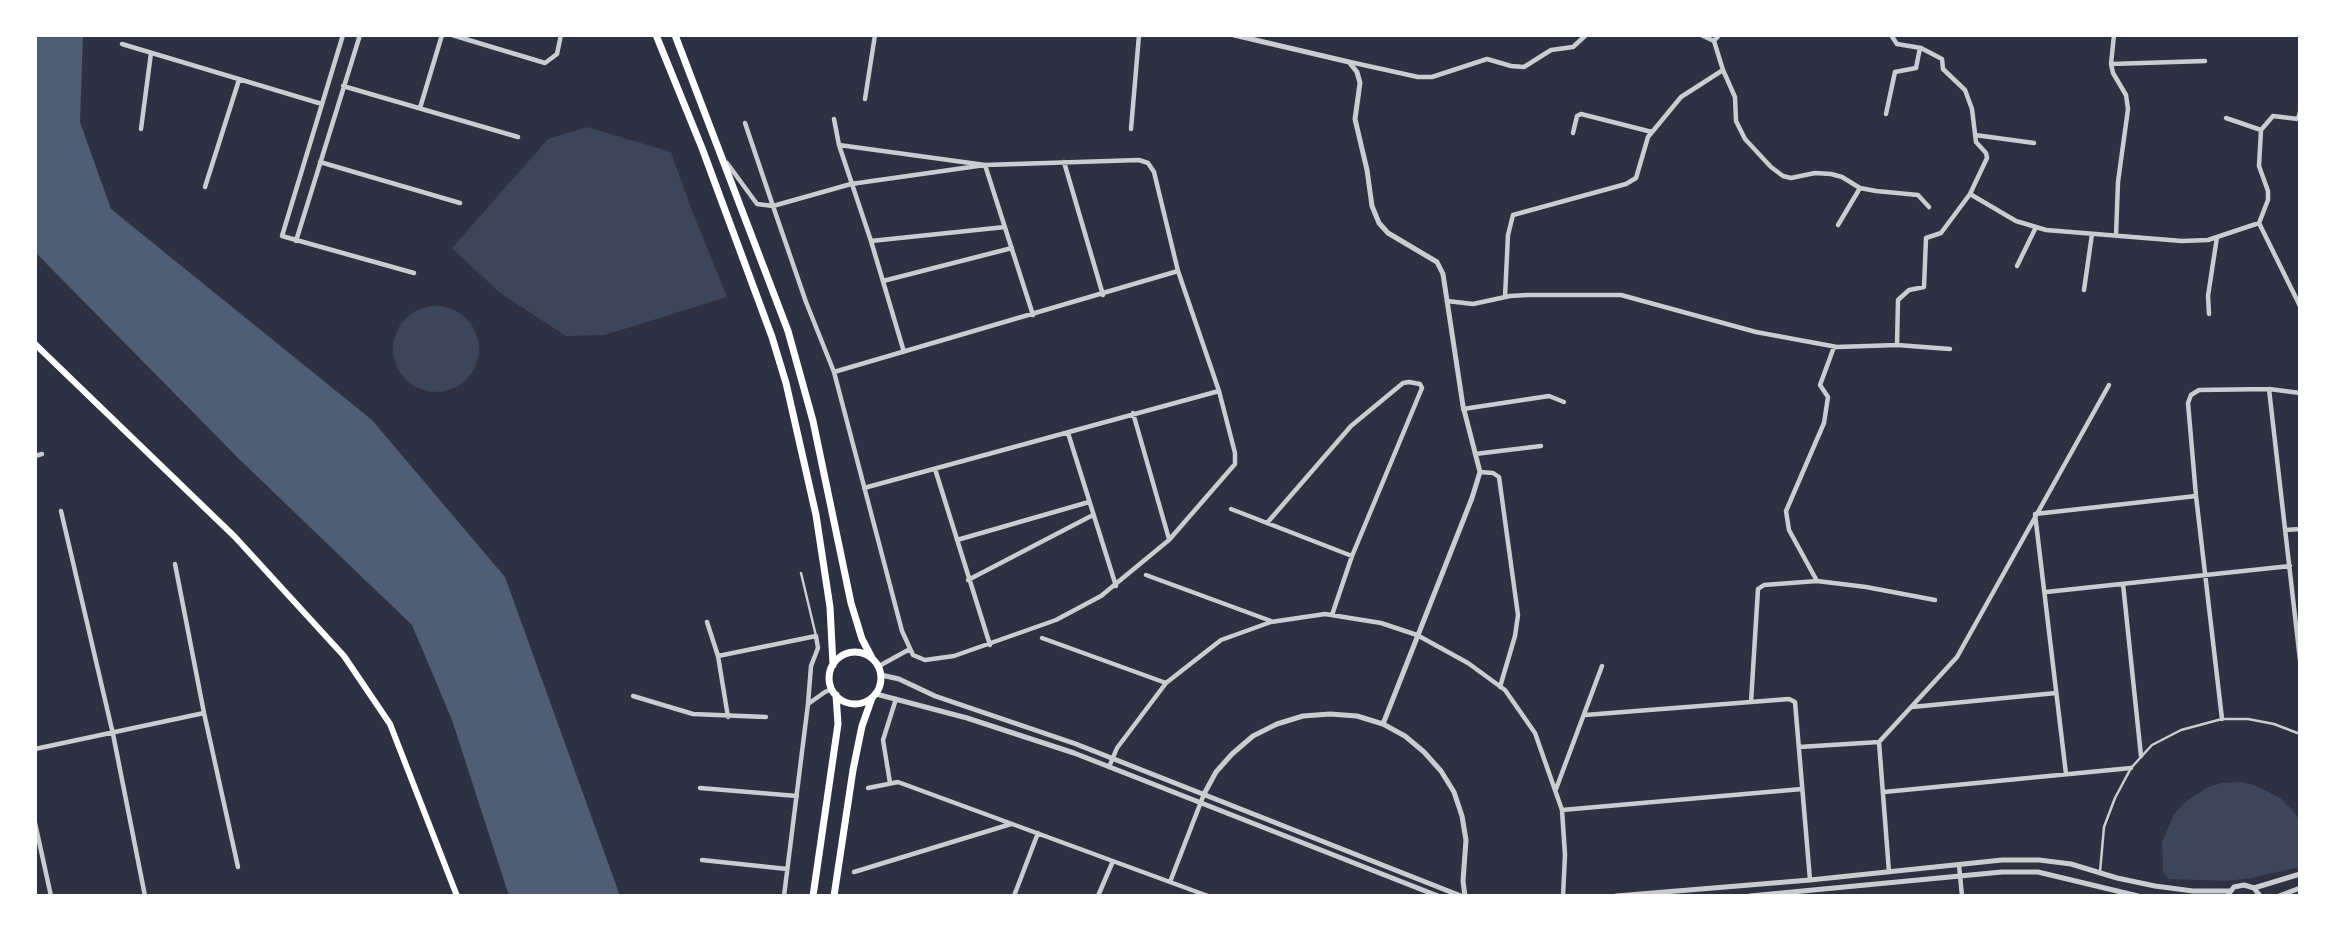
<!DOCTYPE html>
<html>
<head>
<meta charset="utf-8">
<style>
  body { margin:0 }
  #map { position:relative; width:2335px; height:931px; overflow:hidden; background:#2d3142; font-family:Spectral,serif }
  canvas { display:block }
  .frame { position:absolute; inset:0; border:37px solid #fff; pointer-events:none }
</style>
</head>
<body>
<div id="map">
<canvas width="2335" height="931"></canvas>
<div class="frame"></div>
</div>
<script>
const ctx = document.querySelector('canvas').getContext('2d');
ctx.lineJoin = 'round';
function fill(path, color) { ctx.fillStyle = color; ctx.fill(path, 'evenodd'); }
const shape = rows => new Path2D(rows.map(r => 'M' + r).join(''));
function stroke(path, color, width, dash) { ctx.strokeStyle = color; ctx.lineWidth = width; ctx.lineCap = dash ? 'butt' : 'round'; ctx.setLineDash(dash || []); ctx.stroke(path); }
fill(shape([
  [587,127,671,152,691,208,727,297,605,335,566,336,500,293,452,248,548,139],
  '393 349a43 43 0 1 1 86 0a43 43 0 1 1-86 0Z',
  [2242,782,2254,785,2279,797,2295,813,2300,822,2300,867,2251,878,2227,881,2169,879,2163,872,2162,842,2174,814,2184,803,2208,787,2221,783]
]), '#3c4559');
fill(shape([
  [35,35,83,35,80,122,111,209,372,420,505,577,620,896,509,896,452,720,412,625,240,460,35,252]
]), '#4f5d75');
stroke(shape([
  [801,573,816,636],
  [2100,872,2104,827,2115,798,2131,768,2152,745,2181,730,2222,719,2248,719,2274,724,2300,734]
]), '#caccd0', 2.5);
stroke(shape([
  [343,35,282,236,414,273],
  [452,35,545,63,557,54,561,35],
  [1701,35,1714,41,1723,70,1735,97,1736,121,1745,139,1771,167,1783,176,1791,178,1815,173,1831,174,1842,177,1860,188,1876,191,1918,195,1929,207],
  [1891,35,1897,44,1921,48,1942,59,1943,69,1965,90,1972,109,1976,142,1986,153,1987,158,1970,194,1941,233,1926,238,1924,287,1909,290,1898,300,1897,345],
  [2114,35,2111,64,2113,73,2126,95,2128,109,2118,182,2116,236],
  [1714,41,1719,35],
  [122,44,322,104],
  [1350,62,1418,77,1432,77,1487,59,1511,66,1524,67,1551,50,1573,47,1586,35],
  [2111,64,2205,61],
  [343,86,518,137],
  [865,99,875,35],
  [420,108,442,35],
  [1886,114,1895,72,1916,68,1920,48],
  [2226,118,2261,130],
  [834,119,839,145,871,241,904,352],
  [141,129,151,53],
  [1131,129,1139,35],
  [1573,133,1577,116,1581,114,1652,132],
  [1975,135,2034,143],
  [839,145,985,165,1033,315],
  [320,162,460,203],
  [1064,162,1103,295],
  [727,163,757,204,773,206,851,184,985,165,1139,160,1148,163,1154,172,1178,271,1219,391,1235,453,1235,464,1169,540,1101,596,1056,620,954,656,925,660,913,655,902,631,834,372,806,302,773,206,745,123],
  [205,187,239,80],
  [1970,194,2016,221,2046,230,2182,241,2208,240,2259,223,2268,200,2268,191,2259,166,2261,130,2273,116,2298,119,2300,112],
  [2259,223,2300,306],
  [1838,225,1860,188],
  [296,241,360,35],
  [871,241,1005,227],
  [2017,266,2036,227],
  [883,281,1012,248],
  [2084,290,2092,234],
  [1505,297,1508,235,1513,215,1626,184,1636,178,1648,137,1681,97,1723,70],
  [1447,301,1473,304,1510,296,1527,295,1621,295,1756,332,1837,347,1897,345,1950,349],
  [2209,314,2208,296,2217,237],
  [834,372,1178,271],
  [2269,389,2300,660],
  [1463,409,1549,396,1564,402],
  [1133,413,1169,539],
  [1068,433,1116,586],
  [1475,454,1541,446],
  [35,456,42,454],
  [935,469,990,645],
  [1480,472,1493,473,1499,477,1518,615,1515,636,1500,687],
  [864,488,1219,391],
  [1231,509,1352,556],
  [61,511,113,734,145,896],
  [1267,523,1351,426,1403,383,1409,382,1420,384,1422,388,1352,556,1332,615],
  [2285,530,2300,529],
  [957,540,1089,502],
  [175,564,204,713,238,867],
  [1146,575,1271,621],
  [968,580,1093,515],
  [1817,581,1789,530,1786,511,1824,423,1828,397,1820,385,1834,347],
  [2123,584,2141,756],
  [2046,592,2290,566],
  [707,622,718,656,728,717],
  [1042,638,1166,683],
  [718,656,816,636,818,648,811,666,808,704],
  [879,666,910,649],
  [633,696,693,714,766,717],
  [1751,702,1758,589,1764,585,1817,581,1866,587,1935,600],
  [1912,707,2056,693],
  [1585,715,1789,699,1795,702,1810,880],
  [2222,719,2196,496,2188,403,2191,395,2199,390,2269,389,2300,393],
  [1879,742,1957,657,2109,385],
  [1879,742,1889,872],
  [1799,747,1879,742],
  [35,749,204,713],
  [1109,767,1117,748,1166,683,1221,640,1271,622,1325,614,1381,623,1417,635,1468,663,1505,690,1535,733,1562,810,1565,855,1563,896],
  [2066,774,2035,514,2196,496],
  [890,783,883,740,896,699],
  [700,788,797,796],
  [868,788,898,782,1208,896],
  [1556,789,1602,666],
  [1884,792,2131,768],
  [1562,810,1802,789],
  [35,823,51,896],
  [702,860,787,869],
  [1959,865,1962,896],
  [854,872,1011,824],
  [1170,882,1204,794],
  [784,896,808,704,825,692,832,689],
  [1014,896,1038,833],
  [1098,896,1113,861]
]), '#caccd0', 4.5);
stroke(shape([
  [1234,35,1349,62,1357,72,1360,83,1355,119,1367,170,1372,206,1379,223,1388,233,1437,262,1443,274,1463,406,1480,472,1472,498,1383,724],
  [881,675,899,679,935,696,1076,744,1461,896],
  [876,694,967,718,1074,753,1438,896],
  [1204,794,1216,772,1232,754,1253,736,1277,724,1303,716,1330,714,1357,716,1383,724,1405,736,1424,752,1441,771,1454,792,1462,816,1466,840,1463,881,1465,896],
  [2254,888,2300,874],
  [1616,896,1810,880,2002,860,2039,860,2071,864,2117,878,2155,886,2193,891,2230,891],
  [1750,896,2002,872,2038,872,2138,896],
  [2227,896,2234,887,2244,885,2254,888,2260,896],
  [2279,896,2300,888]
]), '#caccd0', 5);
stroke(shape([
  [35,344,235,537,344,656,390,724,457,896]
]), '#fff', 6);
stroke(shape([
  [656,35,702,148,772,337,786,383,816,515,830,607,833,665],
  [675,35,788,331,813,421,851,603,862,639,872,658],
  '829 678a26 26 0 1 1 52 0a26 26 0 1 1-52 0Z',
  [813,896,838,724,836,695],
  [834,896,853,770,862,726,872,698]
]), '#fff', 7);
</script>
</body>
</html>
